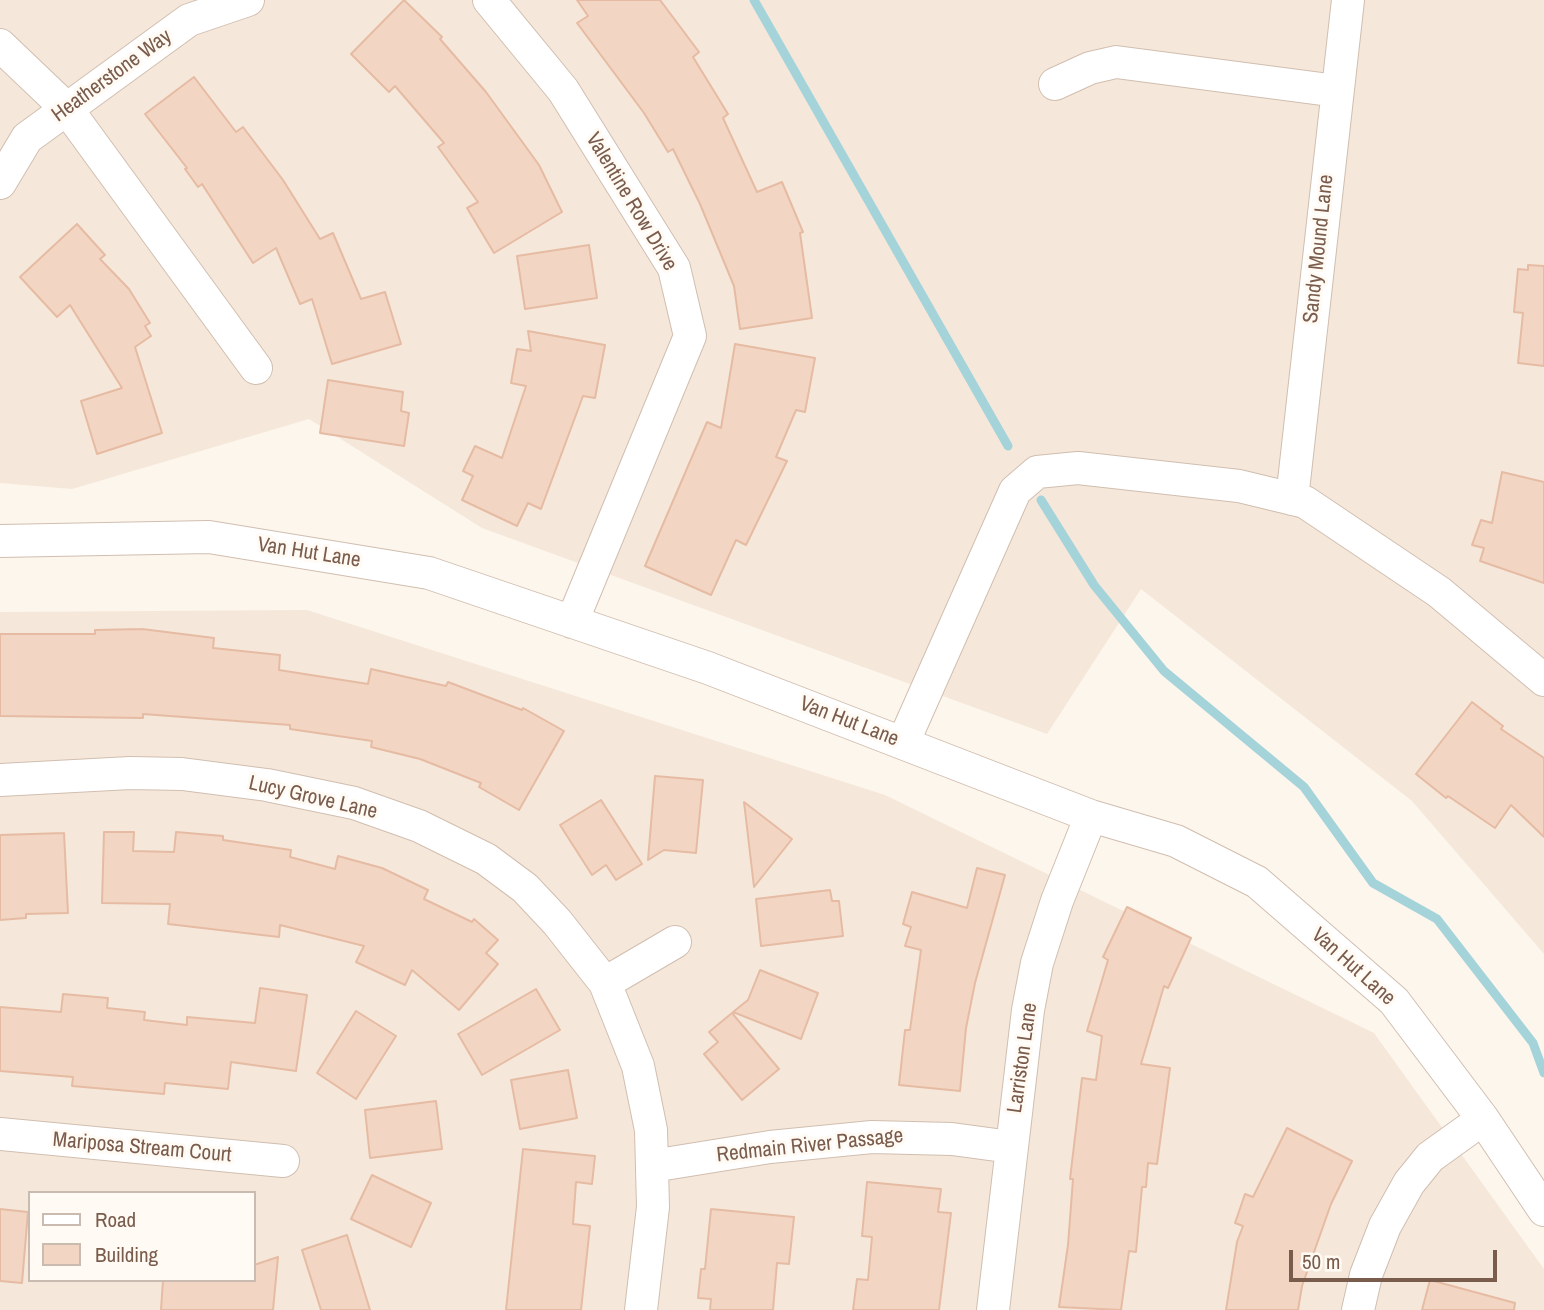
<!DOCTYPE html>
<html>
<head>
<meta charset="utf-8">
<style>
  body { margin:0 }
  #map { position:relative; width:1544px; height:1310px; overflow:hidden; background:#fdf6ec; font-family:"Archivo Narrow",sans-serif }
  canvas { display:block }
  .legend { position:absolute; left:28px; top:1191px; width:228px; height:91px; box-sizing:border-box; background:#fffaf3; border:2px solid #cabbb1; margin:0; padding:9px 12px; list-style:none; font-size:21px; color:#7a5c4d }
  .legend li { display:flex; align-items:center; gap:14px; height:35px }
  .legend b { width:35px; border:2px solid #cabbb1 }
  .scale { position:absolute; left:1289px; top:1250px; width:208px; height:32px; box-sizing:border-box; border:4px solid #7a5c4d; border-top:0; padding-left:9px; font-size:21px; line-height:24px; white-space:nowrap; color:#7a5c4d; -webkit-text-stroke:5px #fffaf3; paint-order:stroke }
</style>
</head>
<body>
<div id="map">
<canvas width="1544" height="1310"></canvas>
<ul class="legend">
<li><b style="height:9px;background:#fff"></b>Road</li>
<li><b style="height:19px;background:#f3d5c3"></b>Building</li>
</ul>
<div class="scale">50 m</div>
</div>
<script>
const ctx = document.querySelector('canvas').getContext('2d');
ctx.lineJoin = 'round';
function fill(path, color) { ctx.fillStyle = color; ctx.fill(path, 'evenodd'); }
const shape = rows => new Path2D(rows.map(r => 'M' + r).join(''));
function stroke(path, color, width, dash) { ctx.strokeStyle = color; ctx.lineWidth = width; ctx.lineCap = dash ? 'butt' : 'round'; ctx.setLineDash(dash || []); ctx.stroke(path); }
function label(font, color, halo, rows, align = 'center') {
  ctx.font = font + ' "Archivo Narrow",sans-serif'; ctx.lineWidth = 6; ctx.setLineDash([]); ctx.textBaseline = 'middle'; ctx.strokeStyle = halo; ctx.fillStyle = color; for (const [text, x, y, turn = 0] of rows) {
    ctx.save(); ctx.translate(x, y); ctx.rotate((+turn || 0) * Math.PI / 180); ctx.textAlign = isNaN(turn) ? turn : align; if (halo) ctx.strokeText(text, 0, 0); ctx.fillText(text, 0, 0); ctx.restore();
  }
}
fill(shape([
  [0,0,1544,0,1544,954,1412,801,1141,589,1047,734,482,528,309,419,72,489,0,483],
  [307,610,885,795,1374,1033,1544,1269,1544,1310,0,1310,0,612],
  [30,1193,254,1193,254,1280,30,1280]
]), '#f5e8da');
stroke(shape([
  [754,0,1008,446],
  [1041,500,1094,585,1164,671,1304,787,1373,883,1437,919,1533,1043,1544,1073]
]), '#a5d3da', 9);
const building = shape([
  [404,0,442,37,440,39,486,92,539,165,562,212,494,253,467,208,478,202,438,147,444,143,395,86,389,92,351,54,404,0],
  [577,0,660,0,699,52,693,57,728,114,723,118,757,192,782,182,803,232,800,233,812,318,740,329,734,286,700,204,673,149,668,152,644,113,577,23,588,16,577,0],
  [194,77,236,132,243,127,283,180,320,239,333,233,361,299,385,292,401,344,332,364,312,299,300,304,276,248,253,263,202,184,198,187,185,169,187,168,145,114,194,77],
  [77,224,105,255,100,259,129,289,150,323,145,326,151,336,135,347,162,433,97,454,81,401,122,388,70,305,57,317,20,277,77,224],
  [589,245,597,298,525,309,517,256,589,245],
  [1528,265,1544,266,1544,366,1518,363,1523,313,1514,312,1518,269,1528,270,1528,265],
  [528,331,605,345,595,398,583,396,541,509,528,503,517,526,462,500,473,476,463,471,475,446,502,458,526,386,511,383,517,349,531,351,528,331],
  [735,344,815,358,805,412,796,410,776,457,787,461,746,545,736,540,711,595,645,566,707,422,721,428,735,344],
  [328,380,403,392,401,411,409,413,404,446,320,433,328,380],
  [1502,472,1544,482,1544,583,1480,561,1484,548,1472,545,1481,520,1492,523,1502,472],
  [142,629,214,638,213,648,280,655,279,670,368,684,371,669,446,686,448,682,522,710,523,708,564,731,519,810,479,787,481,783,420,759,371,747,372,741,290,729,290,725,143,714,143,718,0,716,0,634,95,634,95,630,142,629],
  [1472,702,1503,726,1501,729,1544,758,1544,837,1511,805,1495,828,1448,796,1446,798,1416,774,1472,702],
  [655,776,703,780,696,853,664,850,648,860,655,776],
  [601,800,642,864,616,880,606,865,592,875,560,825,601,800],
  [744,802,792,839,754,887,744,802],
  [104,832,134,832,133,851,174,852,176,832,223,836,223,840,291,850,290,857,335,869,338,856,382,868,428,890,424,899,472,922,474,919,498,940,486,953,498,964,459,1010,412,970,405,985,356,962,364,946,280,925,279,937,168,924,170,904,102,903,104,832],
  [64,833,68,913,26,914,26,918,0,920,0,835,64,833],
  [977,868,1005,875,975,983,966,1028,960,1091,899,1085,905,1030,910,1030,921,950,905,946,911,927,903,924,912,892,967,908,977,868],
  [830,890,832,901,839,901,843,936,761,946,756,899,830,890],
  [1127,907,1191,938,1168,988,1164,986,1141,1064,1170,1068,1157,1164,1148,1163,1146,1187,1142,1187,1136,1252,1129,1251,1121,1310,1059,1307,1068,1245,1073,1179,1070,1179,1082,1078,1096,1080,1102,1036,1087,1031,1108,960,1103,957,1127,907],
  [760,970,818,993,801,1039,733,1012,748,1000,760,970],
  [260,988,307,995,296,1071,231,1062,228,1089,165,1083,164,1094,72,1086,73,1077,0,1071,0,1007,61,1012,63,994,108,998,107,1008,145,1012,144,1020,187,1025,187,1017,255,1023,260,988],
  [536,989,560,1030,482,1075,458,1034,536,989],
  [356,1011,396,1036,356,1099,317,1073,356,1011],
  [732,1013,779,1069,742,1100,704,1054,718,1042,709,1032,732,1013],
  [568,1070,577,1118,520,1129,511,1080,568,1070],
  [436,1101,442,1149,370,1158,365,1110,436,1101],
  [1287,1128,1352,1161,1331,1204,1302,1286,1298,1310,1226,1310,1237,1242,1243,1226,1235,1223,1245,1194,1253,1197,1287,1128],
  [523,1149,595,1156,592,1184,576,1182,573,1224,590,1226,581,1310,506,1310,523,1149],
  [372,1175,431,1203,411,1247,351,1219,372,1175],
  [867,1182,941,1189,938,1212,951,1213,939,1310,853,1310,857,1279,868,1280,872,1237,862,1236,867,1182],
  [0,1209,28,1212,22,1283,0,1281,0,1209],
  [711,1209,794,1217,789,1264,777,1263,773,1310,710,1310,711,1299,698,1298,701,1269,705,1269,711,1209],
  [347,1235,370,1310,321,1310,302,1250,347,1235],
  [278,1257,273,1310,161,1310,163,1280,254,1280,254,1265,278,1257],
  [1430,1280,1515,1303,1514,1310,1422,1310,1430,1280]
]);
fill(building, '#f3d5c3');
stroke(building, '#e6bba3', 2);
const street = shape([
  [489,0,563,90,674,268,690,336,572,622],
  [0,45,67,109,256,368],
  [1055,84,1090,68,1116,62,1337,91],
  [0,183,27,138,189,20,248,0],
  [1292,499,1348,0],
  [0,541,209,537,429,573,708,668,1091,816,1176,841,1257,882,1394,1001,1483,1119,1544,1210],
  [903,743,1015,491,1037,472,1078,468,1239,486,1305,502,1439,592,1544,680],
  [0,780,130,773,182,774,267,785,354,803,419,826,486,859,525,888,557,922,605,983,638,1066,651,1130,653,1207,641,1310],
  [605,983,675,942],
  [0,1134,283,1161],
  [652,1166,770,1147,872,1137,952,1139,1011,1147],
  [993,1310,1028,1010,1037,963,1057,901,1091,816],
  [1358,1310,1366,1275,1385,1226,1409,1183,1430,1157,1483,1119]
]);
stroke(street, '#d1beb0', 34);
stroke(street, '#fff', 32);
label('21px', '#7a5c4d', '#fffaf3', [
  ["Heatherstone Way",112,76,-36],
  ["Valentine Row Drive",631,202,59],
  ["Sandy Mound Lane",1319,249,-84],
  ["Van Hut Lane",309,553,9],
  ["Van Hut Lane",849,722,21],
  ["Lucy Grove Lane",313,798,13],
  ["Van Hut Lane",1353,967,42],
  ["Larriston Lane",1023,1058,-82],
  ["Redmain River Passage",810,1146,-6],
  ["Mariposa Stream Court",142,1148,5]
]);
</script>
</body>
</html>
